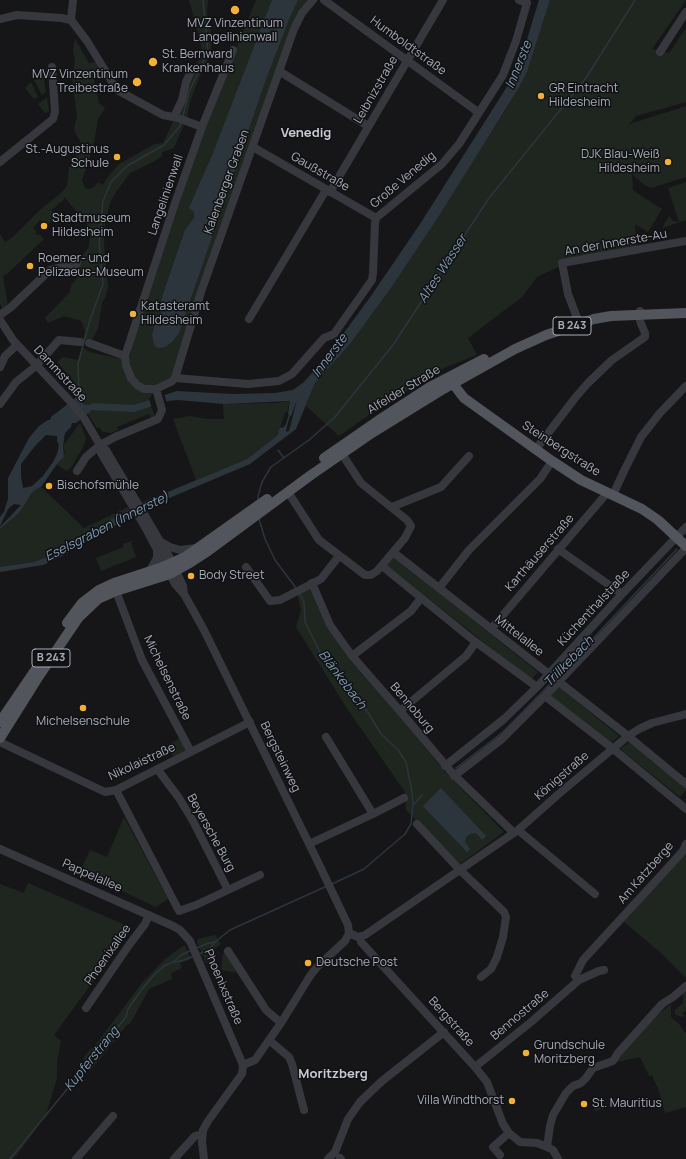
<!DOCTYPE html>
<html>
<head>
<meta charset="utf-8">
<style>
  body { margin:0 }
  canvas { display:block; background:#161618 }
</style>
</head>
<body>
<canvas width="686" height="1159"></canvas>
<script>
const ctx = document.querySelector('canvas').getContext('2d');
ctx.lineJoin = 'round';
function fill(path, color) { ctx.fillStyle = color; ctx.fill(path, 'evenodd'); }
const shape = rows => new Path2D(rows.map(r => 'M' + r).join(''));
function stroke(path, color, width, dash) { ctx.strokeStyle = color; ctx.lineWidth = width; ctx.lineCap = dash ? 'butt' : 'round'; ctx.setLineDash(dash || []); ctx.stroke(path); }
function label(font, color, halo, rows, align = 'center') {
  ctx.font = font + ' Manrope,sans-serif'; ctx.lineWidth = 3; ctx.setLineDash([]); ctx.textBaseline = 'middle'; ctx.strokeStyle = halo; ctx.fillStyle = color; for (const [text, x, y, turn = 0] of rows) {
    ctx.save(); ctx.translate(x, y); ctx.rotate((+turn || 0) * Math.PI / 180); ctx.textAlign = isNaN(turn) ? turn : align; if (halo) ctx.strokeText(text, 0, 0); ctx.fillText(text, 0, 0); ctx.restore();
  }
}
fill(shape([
  [189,0,208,0,207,13,212,36,211,53,197,83,190,102,187,118,180,115,188,84,202,52,200,40],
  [256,0,312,0,301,12,174,378,153,392,149,401,155,417,151,418,149,414,117,427,118,430,111,433,103,432,99,427,97,428,87,413,94,409,99,410,93,403,89,405,83,404,81,402,72,390,74,382,57,362,63,357,78,360,82,347,90,352,121,359,130,357,133,341,204,128],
  [550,0,686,0,652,49,669,53,686,28,686,102,636,116,629,125,633,123,686,106,686,177,651,188,643,184,632,174,633,190,637,193,633,199,637,193,662,209,648,232,635,224,637,248,560,266,537,277,522,297,468,338,477,355,444,368,370,414,339,436,306,406,315,383,350,344,391,288,439,216,482,146,508,106,527,72],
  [75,39,89,63,95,62,104,75,94,79,99,103,105,108,98,119,93,148,82,180,83,184,86,189,90,189,94,187,98,182,103,185,107,178,119,164,155,144,163,143,174,120,184,124,174,148,162,152,162,156,155,161,130,173,114,195,110,203,105,223,104,243,108,287,105,298,102,303,98,329,91,341,82,341,85,332,81,321,64,316,48,323,45,318,70,292,71,285,78,277,80,266,78,259,84,254,89,246,90,236,87,224,80,220,77,212,64,197,64,199,62,201,61,200,62,201,60,203,58,202,59,204,57,206,55,205,56,207,51,210,57,216,46,226,40,220,33,228,37,232,35,233,37,235,39,234,44,239,8,273,3,276,8,306,2,309,0,303,0,234,5,242,13,237,41,209,61,193,67,186,69,167,81,149,80,146,81,143,75,132,74,127,77,117,72,78,75,61,73,50],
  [43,75,46,92,42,95,34,80],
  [31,82,38,97,34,99,25,88],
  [47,97,49,111,45,113,38,104],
  [686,182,686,220,662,228,669,216,673,221,679,222,668,188],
  [290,401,287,412,285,412,278,435,247,459,196,480,173,419,189,416,208,419,224,419,223,404,276,403],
  [80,423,86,438,84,445,71,468,66,471,57,464,63,458,65,453,63,446],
  [41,487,84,528,128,507,129,510,59,552,34,562,0,567,0,529,19,513,27,501,30,495,35,490],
  [132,541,133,542,131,543,136,557,101,571,96,558,124,547,123,544],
  [394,557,538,672,531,680,387,565],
  [311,588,325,624,351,662,398,714,444,771,504,832,460,864,406,810,405,792,346,707,296,627,301,610,297,594],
  [558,686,619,736,611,743,550,695],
  [180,738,186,750,173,756,167,745],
  [630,742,686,785,686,790,680,797,620,749],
  [124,817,168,899,156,907,80,871,90,850,107,857],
  [686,851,686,978,661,953,623,921],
  [28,883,132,928,54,1035,61,1041,57,1063,57,1078,46,1115,17,1155,12,1159,0,1159,0,884,24,893],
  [215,935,221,944,214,950,211,950,210,962,206,963,197,942,198,939],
  [183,946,185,946,191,959,180,963,182,968,171,973,172,979,149,989,130,1024,127,1025,90,1071,83,1058,100,1039,142,983,165,959],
  [225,952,237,973,221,970,223,954],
  [686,991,686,1010,682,1013,684,1016,681,1017,675,1014,675,1010,683,1003,683,994],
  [671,1004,671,1017,679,1024,686,1034,686,1107,665,1113,659,1091,652,1075,649,1076,640,1057,617,1062,617,1048],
  [602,1098,605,1108,595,1111,592,1101]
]), '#1e261f');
fill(shape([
  [272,0,298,0,290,17,265,82,179,333,172,342,165,347,159,348,156,347,154,344,152,335,156,320,161,313,162,297,185,230,194,218,194,212,189,208,213,153],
  [270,30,274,30,276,33,274,38,270,40,267,36],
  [539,0,550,0,527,72,518,89,439,216,391,288,350,344,315,383,296,429,250,464,148,507,60,557,43,565,0,572,0,567,34,562,59,552,110,520,146,501,247,459,278,435,279,430,281,427,283,428,285,425,287,426,286,432,289,431,297,400,291,416,288,414,290,401,224,404,178,400,168,401,134,412,92,410,76,423,72,423,71,427,65,433,64,439,63,446,64,457,57,464,41,487,35,490,30,495,27,501,19,513,0,529,0,527,21,505,14,504,8,509,0,526,0,517,4,512,8,499,8,478,29,438,39,426,48,420,50,420,51,417,77,397,83,404,89,405,93,403,134,405,177,391,232,394,275,393,293,390,304,382,327,356,371,296,420,224,510,82,521,59],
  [46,435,57,436,57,441,59,445,57,454,53,462,43,476,32,486,23,488,21,477,21,464,35,446],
  [441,788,486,836,482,840,478,835,475,833,470,834,466,837,465,842,470,849,467,852,423,806]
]), '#2c353c');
fill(shape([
  [164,393,167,404,152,409,149,398]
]), '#161618');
stroke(shape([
  [183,116,189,92,208,52,203,0],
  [77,400,79,393,78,364,90,320,103,284,99,242,103,201,111,182,127,166,164,145,180,126,181,122],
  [286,427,290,413],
  [278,450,284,458],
  [258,501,258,496,262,482,271,467,309,440,334,418,393,345,489,198,586,78,635,0],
  [259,519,265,539,275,560,296,588],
  [299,593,304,602,305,622,322,656,332,667,346,688,356,697,369,714,381,734,398,750,406,762,412,792,413,804,411,824,405,834,364,869,332,884],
  [557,677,677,549],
  [456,768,503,732,553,681],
  [414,804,422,795],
  [197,948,206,944,215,942,230,930,327,886],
  [199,954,209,950,215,942],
  [175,962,184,960,194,956],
  [10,1159,126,1017,128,1009,142,989,154,975,164,966,173,962,183,954,192,950]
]), '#2c353c', 1.5);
stroke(shape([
  [324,0,478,112],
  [519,0,527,3],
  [0,19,17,15,61,18,71,20],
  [71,20,87,41,117,90,163,115,178,118,202,127],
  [71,20,73,0],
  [233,50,202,127,175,203,125,356,126,365,131,378,137,385,144,389,156,389,171,382,175,378,201,292,294,29,302,13,313,0],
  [660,52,686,12],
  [279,71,368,126],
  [174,117,182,100,186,82,192,69],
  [253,147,376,218],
  [0,162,53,119,55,112,52,67],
  [330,192,443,0],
  [0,315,10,308,50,270,61,267,68,261,73,260,77,263,75,268,72,269,61,267],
  [249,319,326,190],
  [0,320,13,340,68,399,84,418,100,445,106,450,170,558,183,586,184,594],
  [579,323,568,294,562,263,686,241],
  [89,343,125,356],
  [0,367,5,356,17,345],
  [175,378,248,384,279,381,292,374,324,338,334,334,372,280,373,273,375,223,376,218,442,164,459,144,503,75,516,41,527,3],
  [0,404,16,382,36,366,59,340,80,342],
  [100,445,101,453,145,527,175,584,184,594,204,630,316,858,348,925,349,933],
  [536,449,575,398,588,383,612,360,645,337,645,333,640,321,640,311],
  [77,471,86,457,100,445,115,437,158,419,162,410,156,389],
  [288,492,319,540,365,575,371,575,377,571,405,538,411,526,407,520,361,483,342,454],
  [613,495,624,471,641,437,660,413,686,386],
  [392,507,441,487,469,456],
  [161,542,170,547,180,550,196,548],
  [558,549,622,594],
  [393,552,628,736,686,784],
  [382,566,473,640,537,687],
  [246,567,270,601,280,600,321,579,339,556],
  [149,572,157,558,157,549],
  [312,583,330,625,352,656,400,711,453,774,514,833],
  [439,588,469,550,540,479,552,461],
  [116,591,142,660,191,752],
  [491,629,607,493],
  [352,656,411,611,421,598],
  [545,696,612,748,686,809],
  [400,711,466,656,476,642],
  [326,737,373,814],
  [0,742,105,792,116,790,250,722],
  [445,766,504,719,537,687,622,594,686,527],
  [158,770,179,798,193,821,228,890],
  [454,776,502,739,545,696,686,548],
  [116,790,179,911,196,905,260,875],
  [417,824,460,870,504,912,506,917,503,937,497,957,491,969,481,977],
  [518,830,595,894],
  [309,844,373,814,404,798],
  [0,849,173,926,180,930,190,941,243,1065,242,1074,208,1121,203,1130,202,1142,204,1159],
  [349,933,358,937,365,935,518,830,561,792,628,736,639,729,652,723,686,714],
  [360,937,361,942,475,1067,487,1082,503,1124,509,1133,520,1142,537,1143,547,1147,553,1150,558,1159],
  [228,951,266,1010,281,1023],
  [579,980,575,976,583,960,664,872,683,851,686,844],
  [86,1008,129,945,145,924,149,915],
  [269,1040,289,1057,292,1064,304,1110],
  [243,1065,255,1060,281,1023,310,976,317,967,345,941,349,933],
  [475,1067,531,1022,579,980,599,971,604,970],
  [547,1147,550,1126,553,1115,566,1093,573,1086,581,1083,586,1078,593,1068,613,1061,618,1053,662,1004,673,997,686,986],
  [500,1155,493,1147,509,1133],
  [340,1158,341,1159],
  [76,1159,113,1116],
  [174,1159,195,1136,202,1134],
  [328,1159,335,1152,348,1119,360,1102,382,1081,444,1032]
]), '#37383d', 8);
stroke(shape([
  [450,380,464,398,552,461,581,480,642,509,658,520,686,546],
  [324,458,379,420,430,387,484,359],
  [67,623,82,603,99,590,114,583,160,568,185,557,267,499],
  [0,722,38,666],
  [0,738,37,679,79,617,98,599,116,591,170,574,188,564,208,551,311,475,372,433,440,391,515,349,546,335,594,319,611,316,686,313]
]), '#53555c', 10);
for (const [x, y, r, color] of [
  [235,10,5,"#f2b134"],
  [153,62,5,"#f2b134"],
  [137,82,5,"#f2b134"],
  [541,96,4,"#f2b134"],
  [117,157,4,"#f2b134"],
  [668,162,4,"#f2b134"],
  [44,226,4,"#f2b134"],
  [30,266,4,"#f2b134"],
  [133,314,4,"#f2b134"],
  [49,486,4,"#f2b134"],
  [191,576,4,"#f2b134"],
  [83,708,4,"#f2b134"],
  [308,963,4,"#f2b134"],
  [526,1053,4,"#f2b134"],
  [512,1101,4,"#f2b134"],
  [584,1104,4,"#f2b134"]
]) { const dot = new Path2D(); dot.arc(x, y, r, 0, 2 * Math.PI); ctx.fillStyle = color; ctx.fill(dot); stroke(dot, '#111113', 1.5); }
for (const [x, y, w] of [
  [572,326,38],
  [51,658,38]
]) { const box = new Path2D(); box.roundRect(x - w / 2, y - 9, w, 18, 3); ctx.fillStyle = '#111113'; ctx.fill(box); stroke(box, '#a8adb8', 1); }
label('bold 11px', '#a8adb8', null, [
  ["B 243",572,326],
  ["B 243",51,658]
]);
label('12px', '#a8adb8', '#111113', [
  ["MVZ Vinzentinum",235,24,"center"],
  ["Langelinienwall",235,38,"center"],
  ["St. Bernward",162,55],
  ["Krankenhaus",162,69],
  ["MVZ Vinzentinum",128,75,"right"],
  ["Treibestraße",128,89,"right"],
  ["GR Eintracht",549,89],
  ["Hildesheim",549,103],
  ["St.-Augustinus",109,150,"right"],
  ["Schule",109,164,"right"],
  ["DJK Blau-Weiß",660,155,"right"],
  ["Hildesheim",660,169,"right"],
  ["Stadtmuseum",52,219],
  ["Hildesheim",52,233],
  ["Roemer- und",38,259],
  ["Pelizaeus-Museum",38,273],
  ["Katasteramt",141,307],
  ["Hildesheim",141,321],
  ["Bischofsmühle",57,486],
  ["Body Street",199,576],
  ["Michelsenschule",83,722,"center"],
  ["Deutsche Post",316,963],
  ["Grundschule",534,1046],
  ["Moritzberg",534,1060],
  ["Villa Windthorst",504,1101,"right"],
  ["St. Mauritius",592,1104]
], 'left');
label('12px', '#a8adb8', '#111113', [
  ["Humboldtstraße",408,46,36],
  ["Leibnizstraße",376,90,-60],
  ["Gaußstraße",320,172,30],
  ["Große Venedig",403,180,-40],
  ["Kalenberger Graben",227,182,-70],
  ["Langelinienwall",166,195,-71],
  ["An der Innerste-Au",616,243,-10],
  ["Dammstraße",60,374,47],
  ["Alfelder Straße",404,390,-31],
  ["Steinbergstraße",561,449,33],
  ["Karthäuserstraße",540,553,-49],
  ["Küchenthalstraße",594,608,-47],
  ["Mittelallee",519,636,38],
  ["Michelsenstraße",167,678,64],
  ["Bennoburg",412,708,50],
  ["Bergsteinweg",280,757,64],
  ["Nikolaistraße",142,762,-25],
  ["Königstraße",562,776,-41],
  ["Beyersche Burg",211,833,61],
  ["Am Katzberge",646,873,-49],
  ["Pappelallee",92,876,24],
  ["Phoenixallee",108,955,-55],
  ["Phoenixstraße",223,987,67],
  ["Bennostraße",520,1015,-40],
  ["Bergstraße",451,1022,48]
]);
label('italic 13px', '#7f9bb3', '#111113', [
  ["Innerste",519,65,-68],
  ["Altes Wasser",443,269,-57],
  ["Innerste",330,356,-53],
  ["Eselsgraben (Innerste)",107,527,-27],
  ["Trillkebach",569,662,-46],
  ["Blänkebach",342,680,53],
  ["Kupferstrang",92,1059,-51]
]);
label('bold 13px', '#c9ccd4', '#111113', [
  ["Venedig",306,133],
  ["Moritzberg",333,1074]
]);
</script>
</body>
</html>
